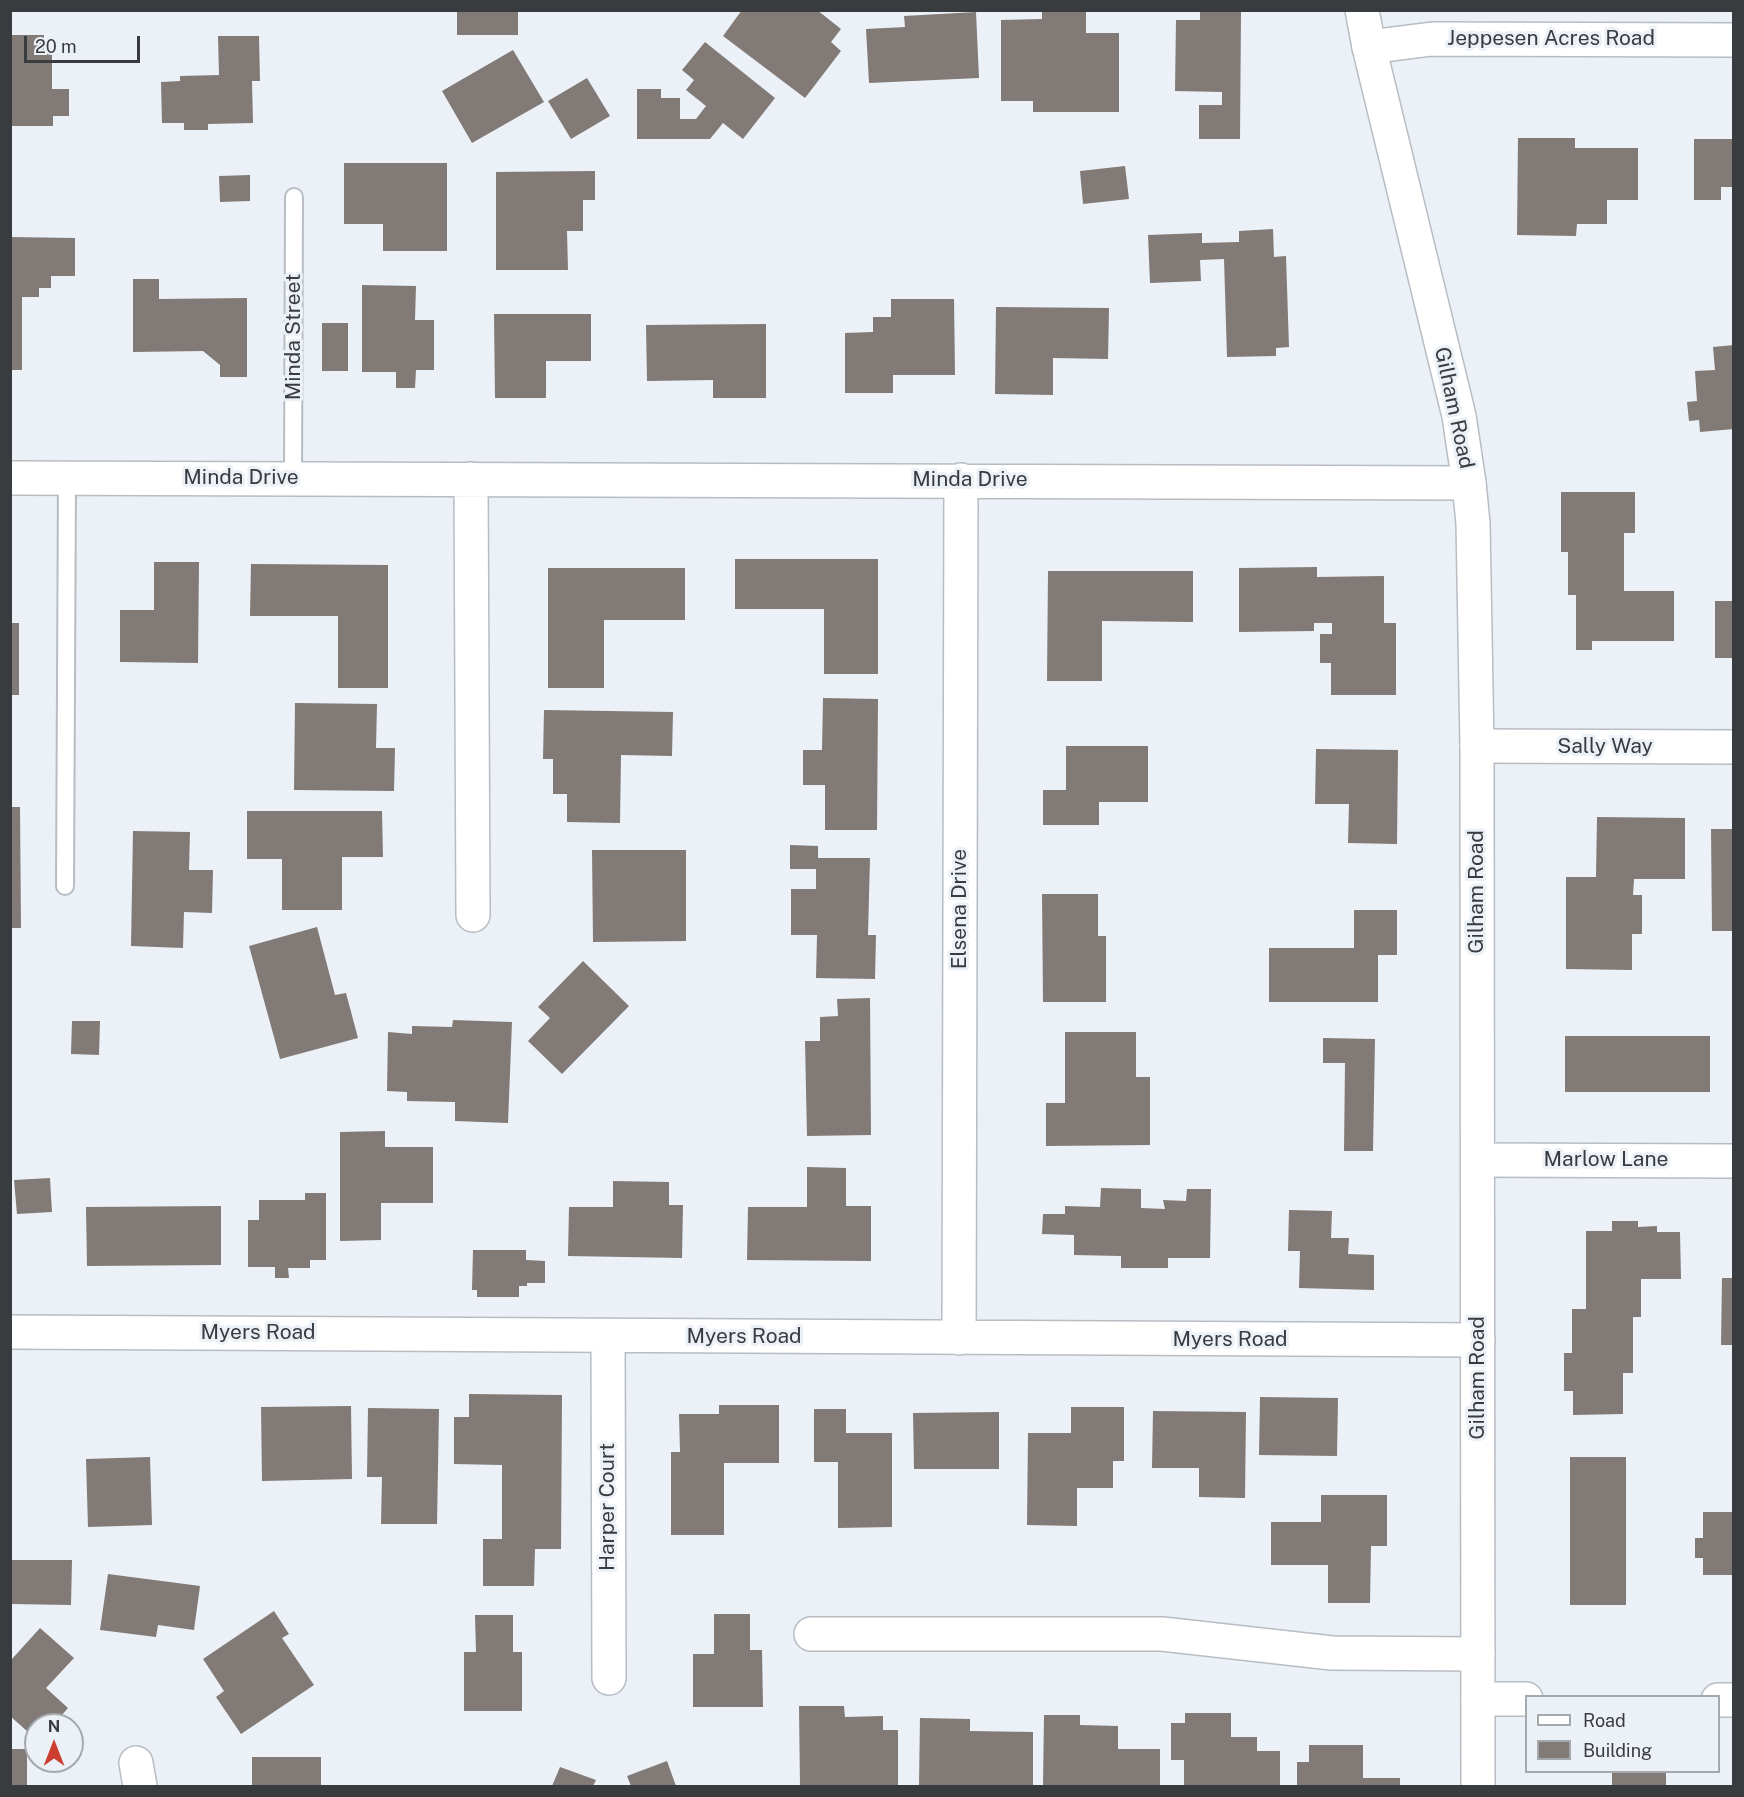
<!DOCTYPE html>
<html>
<head>
<meta charset="utf-8">
<style>
  body { margin:0 }
  #map { position:relative; width:1744px; height:1797px; overflow:hidden; background:#ebf1f7; font-family:"Public Sans",sans-serif }
  canvas { display:block }
  .frame { position:absolute; inset:0; border:12px solid #393c3e; pointer-events:none }
  .legend { position:absolute; left:1525px; top:1695px; width:195px; height:78px; box-sizing:border-box; background:#ebf1f7; border:2px solid #a4a9ad; margin:0; padding:8px 10px; list-style:none; font-size:18px; color:#393c3e }
  .legend li { display:flex; align-items:center; gap:12px; height:30px }
  .legend b { width:30px; border:2px solid #a4a9ad }
  .north { position:absolute; left:24px; top:1713px; width:60px; height:60px; box-sizing:border-box; background:#ebf1f7; border:2px solid #a4a9ad; border-radius:50%; rotate:0deg; font-size:16px; font-weight:700; line-height:24px; text-align:center; color:#393c3e }
  .north::after { content:''; display:block; margin:auto; width:21px; height:27px; background:#cb3e30; clip-path:polygon(50% 0,100% 100%,50% 72%,0 100%) }
  .scale { position:absolute; left:24px; top:36px; width:116px; height:27px; box-sizing:border-box; border:3px solid #393c3e; border-top:0; padding-left:8px; font-size:18px; line-height:21px; white-space:nowrap; color:#393c3e; -webkit-text-stroke:4px #ebf1f7; paint-order:stroke }
</style>
</head>
<body>
<div id="map">
<canvas width="1744" height="1797"></canvas>
<div class="frame"></div>
<ul class="legend">
<li><b style="height:8px;background:#fff"></b>Road</li>
<li><b style="height:16px;background:#817a76"></b>Building</li>
</ul>
<div class="north">N</div>
<div class="scale">20 m</div>
</div>
<script>
const ctx = document.querySelector('canvas').getContext('2d');
ctx.lineJoin = 'round';
function fill(path, color) { ctx.fillStyle = color; ctx.fill(path, 'evenodd'); }
const shape = rows => new Path2D(rows.map(r => 'M' + r).join(''));
function stroke(path, color, width, dash) { ctx.strokeStyle = color; ctx.lineWidth = width; ctx.lineCap = dash ? 'butt' : 'round'; ctx.setLineDash(dash || []); ctx.stroke(path); }
function label(font, color, halo, rows, align = 'center') {
  ctx.font = font + ' "Public Sans",sans-serif'; ctx.lineWidth = 6; ctx.setLineDash([]); ctx.textBaseline = 'middle'; ctx.strokeStyle = halo; ctx.fillStyle = color; for (const [text, x, y, turn = 0] of rows) {
    ctx.save(); ctx.translate(x, y); ctx.rotate((+turn || 0) * Math.PI / 180); ctx.textAlign = isNaN(turn) ? turn : align; if (halo) ctx.strokeText(text, 0, 0); ctx.fillText(text, 0, 0); ctx.restore();
  }
}
fill(shape([
  [457,10,518,10,518,35,457,35],
  [742,10,817,10,841,29,831,42,841,51,805,98,723,36],
  [1042,10,1086,10,1086,33,1119,33,1119,112,1033,112,1033,101,1001,101,1001,20,1042,19],
  [1200,11,1241,11,1240,139,1199,139,1199,105,1222,105,1222,92,1175,91,1176,20,1200,20],
  [976,12,979,78,869,83,866,29,905,27,904,16],
  [10,35,44,35,44,54,52,54,52,89,69,89,69,116,53,116,53,126,10,126],
  [218,36,259,36,260,81,252,81,253,123,208,124,208,130,184,130,184,123,162,123,161,82,180,81,180,76,219,75],
  [705,42,775,98,743,139,723,123,710,139,637,139,637,89,661,89,661,98,680,98,680,119,696,119,706,106,686,90,694,80,682,70],
  [513,50,544,102,472,143,442,91],
  [587,78,610,116,571,139,548,101],
  [1518,138,1575,138,1575,148,1638,148,1638,200,1607,200,1607,224,1577,224,1576,236,1517,235],
  [1694,139,1734,139,1734,187,1721,187,1721,200,1694,200],
  [344,163,447,163,447,251,383,251,383,224,344,224],
  [1125,166,1129,199,1083,204,1080,171],
  [595,171,595,200,583,200,583,231,567,231,568,270,496,270,496,172],
  [250,175,250,201,220,202,219,176],
  [1273,229,1274,257,1286,256,1289,347,1276,348,1276,356,1227,357,1224,259,1200,260,1201,281,1150,283,1148,235,1202,233,1202,243,1239,242,1239,231],
  [10,237,75,238,75,276,51,276,51,288,39,288,39,297,22,297,22,370,10,370],
  [133,279,159,279,159,299,247,298,247,377,220,377,220,365,203,351,133,352],
  [362,285,416,286,415,320,434,320,434,370,416,370,415,388,396,388,396,372,362,372],
  [891,299,954,299,955,375,893,375,893,393,845,393,845,333,873,332,873,317,891,317],
  [996,307,1109,308,1108,359,1053,358,1053,395,995,394],
  [494,314,591,314,591,361,546,361,546,398,495,398],
  [322,323,348,323,348,371,322,371],
  [766,324,766,398,713,398,713,380,647,381,646,325],
  [1734,345,1734,429,1700,432,1699,420,1689,421,1687,402,1697,401,1695,371,1715,370,1713,347],
  [1561,492,1635,492,1635,533,1624,533,1624,591,1674,591,1674,641,1592,641,1592,650,1576,650,1576,595,1568,595,1568,552,1561,552],
  [735,559,878,559,878,674,824,674,824,609,735,609],
  [154,562,199,562,198,663,120,662,120,610,154,610],
  [251,564,388,565,388,688,338,688,338,616,250,616],
  [1317,567,1317,577,1384,576,1384,623,1396,623,1396,695,1331,695,1331,663,1320,663,1320,634,1332,634,1332,623,1314,623,1314,631,1239,632,1239,568],
  [548,568,685,568,685,620,604,620,604,688,548,688],
  [1048,571,1193,571,1193,622,1102,621,1102,681,1047,681],
  [1715,601,1734,601,1734,658,1715,658],
  [10,623,19,623,19,695,10,695],
  [823,698,878,699,877,830,825,830,825,785,803,785,803,750,822,750],
  [295,703,377,704,376,748,395,748,394,791,294,790],
  [544,710,673,712,672,756,621,755,620,823,567,822,567,794,553,794,553,759,543,759],
  [1066,746,1148,746,1148,802,1099,802,1099,825,1043,825,1043,790,1066,790],
  [1316,749,1398,750,1397,844,1348,843,1349,804,1315,804],
  [10,807,20,807,21,928,10,928],
  [247,811,382,811,383,857,342,857,342,910,282,910,282,859,247,859],
  [1597,817,1685,818,1685,879,1634,879,1633,895,1642,895,1642,934,1632,934,1632,970,1566,969,1566,877,1596,877],
  [1711,829,1734,829,1734,931,1712,931],
  [133,831,190,832,189,870,213,870,212,913,184,912,183,948,131,946],
  [790,845,818,846,818,858,870,858,868,935,876,935,875,979,816,978,817,935,791,935,791,889,816,889,816,869,790,869],
  [592,850,686,850,686,941,593,942],
  [1042,894,1098,894,1098,936,1106,936,1106,1002,1043,1002],
  [1354,910,1397,910,1397,955,1378,955,1378,1002,1269,1002,1269,948,1354,948],
  [317,927,335,995,346,993,358,1038,280,1059,249,946],
  [583,961,629,1006,562,1074,528,1041,550,1018,538,1007],
  [870,998,871,1135,807,1136,805,1041,820,1041,820,1017,838,1016,837,999],
  [453,1020,512,1022,508,1123,455,1121,455,1102,407,1101,407,1092,387,1091,388,1032,412,1034,412,1026,452,1027],
  [72,1021,100,1021,99,1055,71,1054],
  [1065,1032,1136,1032,1136,1077,1150,1077,1150,1145,1046,1146,1046,1103,1065,1103],
  [1565,1036,1710,1036,1710,1092,1565,1092],
  [1323,1038,1375,1039,1373,1151,1344,1151,1345,1063,1323,1063],
  [385,1131,385,1147,433,1147,433,1203,381,1203,381,1240,340,1241,340,1132],
  [807,1167,846,1168,846,1206,871,1206,871,1261,747,1260,748,1207,807,1207],
  [50,1178,52,1212,17,1214,14,1180],
  [613,1181,669,1182,669,1205,683,1205,682,1258,568,1256,569,1207,613,1207],
  [1101,1188,1141,1189,1141,1208,1165,1209,1163,1200,1186,1201,1187,1189,1211,1189,1210,1258,1168,1258,1168,1268,1121,1268,1121,1256,1074,1255,1074,1235,1042,1234,1043,1214,1065,1214,1065,1206,1100,1207],
  [305,1193,326,1193,326,1260,310,1260,310,1268,288,1268,289,1278,275,1278,275,1267,248,1267,248,1220,259,1220,259,1200,305,1200],
  [221,1206,221,1265,87,1266,86,1207],
  [1289,1210,1332,1211,1331,1238,1349,1238,1348,1254,1374,1255,1374,1290,1299,1288,1300,1251,1288,1251],
  [1612,1221,1638,1221,1638,1227,1657,1226,1657,1232,1680,1232,1681,1279,1641,1279,1641,1317,1633,1317,1633,1373,1623,1373,1623,1414,1573,1415,1573,1391,1564,1391,1564,1353,1572,1353,1572,1309,1586,1309,1586,1231,1612,1231],
  [473,1250,526,1250,526,1260,545,1261,545,1283,527,1283,527,1286,519,1286,519,1297,477,1297,477,1290,472,1290],
  [1722,1278,1734,1278,1734,1345,1721,1345],
  [469,1394,562,1395,561,1549,535,1549,534,1586,483,1586,483,1539,502,1539,502,1465,454,1464,454,1417,469,1417],
  [1260,1397,1338,1398,1337,1456,1259,1455],
  [719,1405,779,1405,779,1463,724,1463,724,1535,671,1535,671,1452,680,1452,679,1414,719,1414],
  [351,1406,352,1479,262,1481,261,1407],
  [1071,1407,1124,1407,1124,1461,1113,1461,1113,1488,1077,1488,1077,1526,1027,1525,1028,1433,1071,1433],
  [368,1408,439,1409,437,1524,381,1524,382,1477,367,1477],
  [814,1409,846,1409,846,1433,892,1433,892,1527,838,1528,838,1462,814,1462],
  [1153,1411,1246,1412,1245,1498,1199,1497,1199,1468,1152,1468],
  [999,1412,999,1469,914,1469,913,1413],
  [150,1457,152,1525,88,1527,86,1459],
  [1570,1457,1626,1457,1626,1605,1570,1605],
  [1321,1495,1387,1495,1387,1546,1371,1546,1370,1603,1328,1603,1328,1565,1271,1565,1271,1522,1321,1522],
  [1703,1512,1734,1512,1734,1575,1703,1575,1703,1558,1695,1558,1695,1538,1703,1538],
  [10,1560,72,1560,71,1605,10,1604],
  [108,1574,200,1586,194,1630,158,1625,156,1637,100,1630],
  [274,1611,289,1634,282,1638,314,1685,241,1734,216,1697,224,1691,203,1659],
  [714,1614,750,1614,750,1650,762,1650,763,1707,693,1707,693,1654,714,1654],
  [475,1615,513,1615,513,1652,522,1652,522,1711,464,1711,464,1652,476,1652],
  [40,1628,74,1658,46,1688,68,1708,53,1725,36,1725,36,1739,10,1716,10,1658,12,1659],
  [799,1706,844,1706,845,1717,883,1716,883,1730,898,1730,898,1786,800,1786],
  [1185,1713,1231,1713,1231,1737,1257,1737,1257,1751,1280,1751,1280,1786,1184,1786,1184,1760,1171,1760,1171,1723,1185,1723],
  [1044,1715,1080,1715,1080,1725,1118,1726,1118,1749,1160,1749,1160,1786,1043,1786],
  [920,1718,970,1719,970,1731,1033,1732,1033,1786,919,1786],
  [1309,1745,1363,1745,1363,1778,1400,1778,1400,1786,1297,1786,1297,1762,1309,1762],
  [10,1749,27,1749,27,1786,10,1786],
  [252,1757,321,1757,321,1786,252,1786],
  [667,1761,676,1786,631,1786,627,1776],
  [560,1767,596,1780,593,1786,552,1786],
  [1612,1772,1666,1772,1666,1786,1612,1786]
]), '#817a76');
const service = shape([
  [293,478,294,197],
  [65,886,67,478]
]);
const minor = shape([
  [1369,47,1432,39,1734,40],
  [10,478,1469,483],
  [471,479,473,915],
  [1477,746,1734,747],
  [1478,1160,1734,1161],
  [10,1332,1478,1340],
  [608,1336,609,1678],
  [959,1338,961,480],
  [811,1634,1162,1634,1332,1653,1478,1654],
  [1478,1699,1526,1699],
  [1718,1700,1734,1700],
  [136,1763,140,1786]
]);
const tertiary = shape([
  [1362,10,1369,47,1459,416,1469,483,1473,523,1477,746,1478,1786]
]);
stroke(service, '#b7bdc3', 20);
stroke(minor, '#b7bdc3', 36);
stroke(tertiary, '#b7bdc3', 36);
stroke(service, '#fff', 16);
stroke(minor, '#fff', 33);
stroke(tertiary, '#fff', 33);
label('21px', '#393c3e', '#ebf1f7', [
  ["Jeppesen Acres Road",1551,39],
  ["Minda Street",294,337,-90],
  ["Gilham Road",1454,408,78],
  ["Minda Drive",241,478],
  ["Minda Drive",970,480],
  ["Sally Way",1605,747],
  ["Gilham Road",1477,892,-90],
  ["Elsena Drive",960,909,-90],
  ["Marlow Lane",1606,1160],
  ["Myers Road",258,1333],
  ["Myers Road",744,1337],
  ["Myers Road",1230,1340],
  ["Gilham Road",1478,1378,-90],
  ["Harper Court",608,1507,-90]
]);
</script>
</body>
</html>
